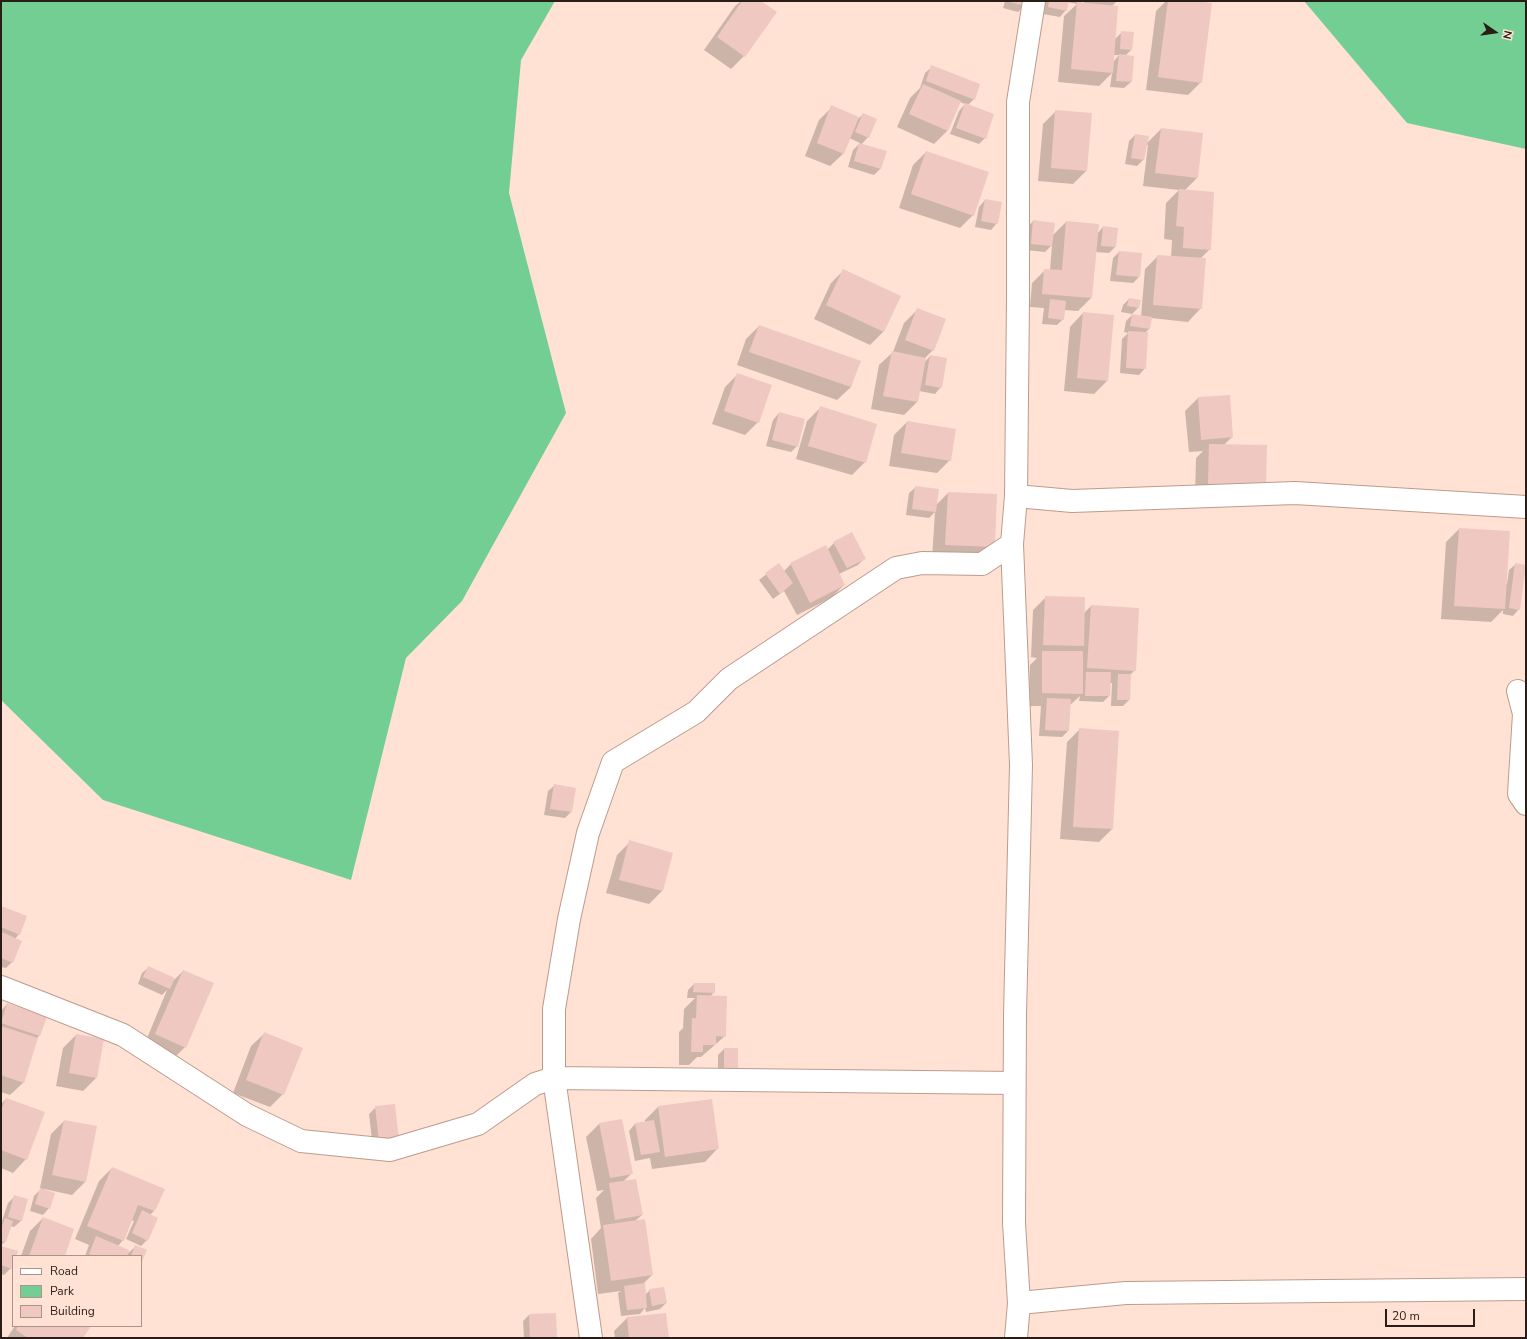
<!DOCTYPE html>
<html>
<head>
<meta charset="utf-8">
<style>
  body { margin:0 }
  #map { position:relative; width:1527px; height:1339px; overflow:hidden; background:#ffe2d4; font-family:"Nunito Sans",sans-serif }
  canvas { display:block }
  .frame { position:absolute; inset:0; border:2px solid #2a1d17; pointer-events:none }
  .legend { position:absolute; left:12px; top:1255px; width:130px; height:72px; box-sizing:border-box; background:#ffe2d4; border:1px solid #aa9388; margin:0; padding:5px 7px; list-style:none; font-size:12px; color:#2a1d17 }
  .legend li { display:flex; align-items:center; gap:8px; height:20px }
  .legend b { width:20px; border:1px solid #aa9388 }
  .north { position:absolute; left:1475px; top:12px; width:40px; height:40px; -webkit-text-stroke:3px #ffe2d4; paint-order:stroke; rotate:103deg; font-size:11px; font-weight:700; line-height:16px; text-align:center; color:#2a1d17 }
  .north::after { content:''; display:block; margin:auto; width:14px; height:18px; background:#2a1d17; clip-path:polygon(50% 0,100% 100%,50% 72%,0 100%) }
  .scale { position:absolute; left:1385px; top:1309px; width:90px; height:18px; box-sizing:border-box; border:2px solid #2a1d17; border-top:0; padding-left:5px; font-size:12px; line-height:14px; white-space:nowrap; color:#2a1d17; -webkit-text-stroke:3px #ffe2d4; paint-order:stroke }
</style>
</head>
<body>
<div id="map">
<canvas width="1527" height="1339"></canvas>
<div class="frame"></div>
<ul class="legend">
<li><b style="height:5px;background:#fff"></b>Road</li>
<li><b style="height:11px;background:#73ce94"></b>Park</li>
<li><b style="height:11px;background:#efc8c1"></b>Building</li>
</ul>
<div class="north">N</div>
<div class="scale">20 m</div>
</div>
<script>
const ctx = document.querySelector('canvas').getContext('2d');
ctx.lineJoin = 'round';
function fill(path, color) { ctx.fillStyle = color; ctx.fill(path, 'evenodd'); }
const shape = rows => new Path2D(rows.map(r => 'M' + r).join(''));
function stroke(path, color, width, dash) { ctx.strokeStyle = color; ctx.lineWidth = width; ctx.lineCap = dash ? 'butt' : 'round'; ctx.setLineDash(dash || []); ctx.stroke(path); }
fill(shape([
  [1,1,555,1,521,60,509,193,566,413,462,601,406,658,351,880,103,800,1,700],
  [1304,1,1526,1,1526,149,1407,123]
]), '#73ce94');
fill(shape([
  [741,1,759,1,744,56,731,69,704,50,735,6],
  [1005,1,1026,1,1025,6,1018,12,1003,8],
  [1045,1,1083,1,1080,4,1084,4,1084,1,1117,1,1112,6,1115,39,1122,32,1131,50,1125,56,1131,82,1124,88,1110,87,1112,73,1099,86,1058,82,1064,16,1077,4,1067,2,1066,10,1060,17,1043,14],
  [1113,55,1119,55,1113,62],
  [1166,1,1189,1,1201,82,1188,95,1146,90,1156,11],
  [932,67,974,99,968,105,985,138,979,144,950,134,959,111,965,104,960,102,947,131,934,144,897,127,910,98,920,88,925,73],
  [832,107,856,121,863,114,868,137,861,145,881,168,874,175,848,167,853,150,860,143,849,138,844,153,830,166,805,156,819,120],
  [1056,111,1091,114,1086,171,1073,184,1038,181,1043,124],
  [1161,129,1197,178,1184,191,1210,249,1200,259,1201,308,1188,322,1151,318,1149,329,1145,333,1145,368,1139,375,1120,373,1122,339,1128,333,1124,332,1126,321,1132,315,1141,316,1145,269,1158,256,1171,257,1172,240,1164,239,1166,203,1179,190,1143,186,1148,145,1146,145,1144,159,1137,166,1125,164,1129,141,1135,135,1146,144],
  [926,152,973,215,960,228,899,208,913,165],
  [985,200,997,223,991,230,975,227,979,207],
  [1033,221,1052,236,1066,222,1097,234,1103,227,1117,229,1115,247,1109,253,1095,252,1091,298,1078,311,1064,310,1063,319,1057,325,1042,324,1044,308,1030,307,1032,283,1045,270,1050,270,1052,245,1045,252,1025,250,1027,228],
  [1119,252,1139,277,1133,283,1110,281,1113,258],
  [844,270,899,296,883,332,870,345,814,319,831,283],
  [1129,299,1139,301,1138,308,1132,314,1121,312,1123,305],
  [917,310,933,350,925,358,924,363,930,356,941,387,935,394,919,391,917,402,904,415,871,409,879,365,893,352,904,323],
  [1083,313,1107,381,1094,394,1064,391,1070,327],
  [759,326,859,362,851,387,837,400,737,365,746,339],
  [738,374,758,422,745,435,712,424,725,387],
  [1198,398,1232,437,1224,445,1265,485,1195,497,1196,458,1203,451,1189,452,1185,411],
  [820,408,865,462,852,475,796,459,807,421],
  [779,413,797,446,791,452,766,446,773,420],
  [907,422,950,460,937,473,889,466,894,435],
  [916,487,936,505,948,493,994,547,980,560,932,558,935,512,929,518,906,515,909,493],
  [1459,529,1506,584,1507,584,1509,570,1516,564,1519,609,1513,616,1503,614,1503,610,1491,622,1441,619,1446,542],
  [834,543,865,558,858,565,839,574,844,585,831,598,797,615,784,591,773,599,759,580,778,565,783,572,791,564,827,550],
  [1046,597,1084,613,1091,606,1135,670,1130,675,1129,700,1123,706,1111,706,1112,683,1110,683,1109,696,1103,702,1079,701,1080,696,1069,706,1068,731,1062,737,1039,736,1041,706,1029,706,1030,665,1037,658,1031,657,1033,610],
  [1080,729,1112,829,1099,842,1060,839,1067,742],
  [555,785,571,812,565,818,544,815,548,791],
  [630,842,672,853,662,891,649,904,606,893,617,855],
  [1,907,19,934,15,939,12,962,6,968,1,967],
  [149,967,172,982,183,971,185,1047,172,1060,143,1048,167,990,162,995,138,984,142,973],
  [694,984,714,984,714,992,710,997,725,1036,701,1057,697,1057,689,1065,679,1065,679,1032,683,1028,684,1009,695,998,687,998,688,990],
  [7,1004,46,1018,39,1036,37,1038,24,1082,10,1095,1,1092,1,1011],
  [265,1033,283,1094,270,1107,233,1093,251,1046],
  [76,1035,96,1078,83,1091,56,1086,63,1048],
  [724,1049,737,1071,718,1078,718,1055],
  [6,1099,26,1159,13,1173,1,1168,1,1104],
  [376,1107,391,1146,373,1148,369,1114],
  [658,1107,718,1148,705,1162,652,1169,650,1158,635,1161,629,1131,635,1124,645,1122,645,1120],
  [621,1120,632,1173,623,1182,642,1215,635,1221,652,1275,642,1285,645,1295,650,1290,666,1303,660,1309,646,1312,645,1308,640,1314,621,1316,618,1293,621,1291,598,1294,591,1239,601,1228,596,1198,604,1190,597,1191,586,1137,599,1124],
  [64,1121,96,1127,85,1182,72,1195,44,1189,49,1208,43,1215,30,1211,34,1196,42,1188,40,1188,51,1134],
  [112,1168,154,1211,150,1215,147,1240,141,1246,126,1239,134,1221,131,1220,123,1240,118,1246,126,1256,85,1256,89,1245,75,1239,99,1181],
  [15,1196,27,1200,21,1221,14,1227,10,1226,5,1242,1,1245,1,1224,8,1203],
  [43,1218,64,1256,21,1256,30,1231],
  [1,1247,15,1256,13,1256,11,1268,4,1275,1,1274],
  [135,1247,146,1250,141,1262,141,1256,128,1256,127,1254],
  [665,1314,668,1338,615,1338,614,1331,627,1318],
  [529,1315,555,1338,524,1338,523,1321],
  [15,1326,90,1326,82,1338,7,1338]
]), '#0003');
fill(shape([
  [742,1,761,1,777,12,745,57,717,37],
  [1009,1,1027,1,1026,6,1009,2],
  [1049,1,1069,1,1067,11,1048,7],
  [1168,1,1196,1,1212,3,1202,83,1158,77],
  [1077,2,1118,6,1113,73,1071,69],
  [1121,31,1134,32,1132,50,1120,49],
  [1119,54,1134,56,1132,82,1116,81],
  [931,65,980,84,975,100,926,81],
  [923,84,961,101,948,131,909,114],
  [965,103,994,114,986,139,956,128],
  [831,105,859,117,844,154,817,143],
  [1055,110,1092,113,1087,171,1051,168],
  [863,113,877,119,869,138,855,132],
  [1161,128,1203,133,1198,178,1155,173],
  [1135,134,1149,136,1144,160,1131,158],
  [859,143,887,151,881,169,854,161],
  [926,151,989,172,974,216,911,194],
  [1179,189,1214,192,1211,250,1183,248,1184,227,1176,226],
  [985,199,1002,202,998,224,981,221],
  [1033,220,1055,223,1052,246,1031,244],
  [1066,221,1099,224,1092,298,1042,294,1044,269,1062,270],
  [1103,226,1118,228,1116,247,1101,246],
  [1119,251,1142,253,1140,277,1116,275],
  [1157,255,1206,258,1202,309,1153,305],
  [843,269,901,296,884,332,826,305],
  [1129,298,1141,300,1139,308,1127,306],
  [1050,299,1066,301,1064,320,1048,318],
  [917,308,946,319,934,351,905,340],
  [1083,312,1114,315,1108,381,1077,378],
  [1132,314,1152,317,1150,329,1130,326],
  [759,325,861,361,851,387,749,352],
  [1128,331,1148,332,1146,369,1126,368],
  [892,351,926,358,918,402,883,396],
  [930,355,947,358,942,388,925,385],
  [737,373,772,385,759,423,724,411],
  [1230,395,1233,437,1201,440,1198,397],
  [820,406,877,424,866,463,808,446],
  [779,412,805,419,798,447,772,440],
  [907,421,956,429,951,461,901,453],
  [1209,444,1267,445,1266,485,1208,484],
  [915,486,939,489,936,512,912,509],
  [948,492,997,494,995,547,945,545],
  [1459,528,1510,531,1505,609,1454,606],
  [852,532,866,559,847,568,833,542],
  [826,545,845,585,810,603,790,563],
  [779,563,793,583,780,594,765,573],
  [1515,563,1526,565,1520,610,1509,608],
  [1045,596,1085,597,1084,646,1043,645],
  [1091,605,1139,608,1136,671,1087,668],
  [1042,651,1083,651,1083,694,1042,693],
  [1086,672,1111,672,1110,696,1085,696],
  [1118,674,1131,674,1130,700,1117,700],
  [1047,698,1071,699,1069,731,1045,730],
  [1079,728,1119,731,1113,829,1073,827],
  [554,784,576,788,572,812,550,809],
  [629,840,673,853,663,891,619,880],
  [1,906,27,916,20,935,1,927],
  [2,932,22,941,13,963,1,958],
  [148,966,175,978,170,989,143,977],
  [183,970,214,983,186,1048,155,1034],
  [694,983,715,983,715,993,693,992],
  [697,995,727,996,726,1037,716,1036,716,1045,703,1045,703,1052,691,1052,692,1018,696,1018],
  [7,1003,47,1017,40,1036,1,1023],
  [1,1026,38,1038,24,1083,1,1075],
  [264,1032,303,1048,284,1095,246,1080],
  [76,1034,104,1039,97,1078,69,1073],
  [724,1048,738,1048,738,1072,724,1072],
  [6,1098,45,1112,27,1160,1,1150,1,1111],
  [712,1099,719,1149,665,1157,658,1106],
  [395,1104,399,1140,379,1142,375,1106],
  [622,1119,633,1174,610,1178,599,1123],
  [64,1120,97,1126,86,1182,52,1175],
  [654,1120,660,1152,641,1155,635,1123],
  [112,1167,165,1189,155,1211,138,1205,124,1241,87,1226],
  [636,1179,643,1215,615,1220,609,1183],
  [40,1188,55,1193,50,1209,35,1204],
  [14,1195,28,1199,22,1221,8,1217],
  [142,1210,158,1218,148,1241,132,1233],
  [43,1217,74,1229,65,1256,29,1256],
  [5,1218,13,1221,6,1242,1,1241,1,1229],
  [645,1219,653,1275,611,1281,603,1225],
  [96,1236,129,1250,127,1256,94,1256,89,1254],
  [135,1245,147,1250,141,1264,141,1256,131,1256],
  [1,1246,18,1251,16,1256,13,1256,12,1269,1,1265],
  [645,1283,647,1308,627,1310,624,1286],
  [664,1287,667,1303,652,1306,649,1289],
  [556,1313,557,1338,530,1338,529,1314],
  [666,1313,669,1338,629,1338,627,1317],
  [18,1326,91,1326,83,1338,28,1338,16,1330]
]), '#efc8c1');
const minor = shape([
  [1016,496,1072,501,1295,493,1526,507],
  [1518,691,1524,714,1519,794,1526,804],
  [1,987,123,1035,247,1115,301,1141,390,1150,478,1124,535,1084,554,1078,1014,1083],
  [1019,1303,1126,1293,1526,1289],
  [591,1338,554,1078,554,1009,569,919,588,833,613,762,696,712,729,679,896,568,922,563,982,564,1012,544],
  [1016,1338,1019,1303,1014,1223,1015,1015,1021,765,1012,544,1016,496,1018,300,1018,102,1034,1]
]);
stroke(minor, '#bd9b8c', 24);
stroke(minor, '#fff', 22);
</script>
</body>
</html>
